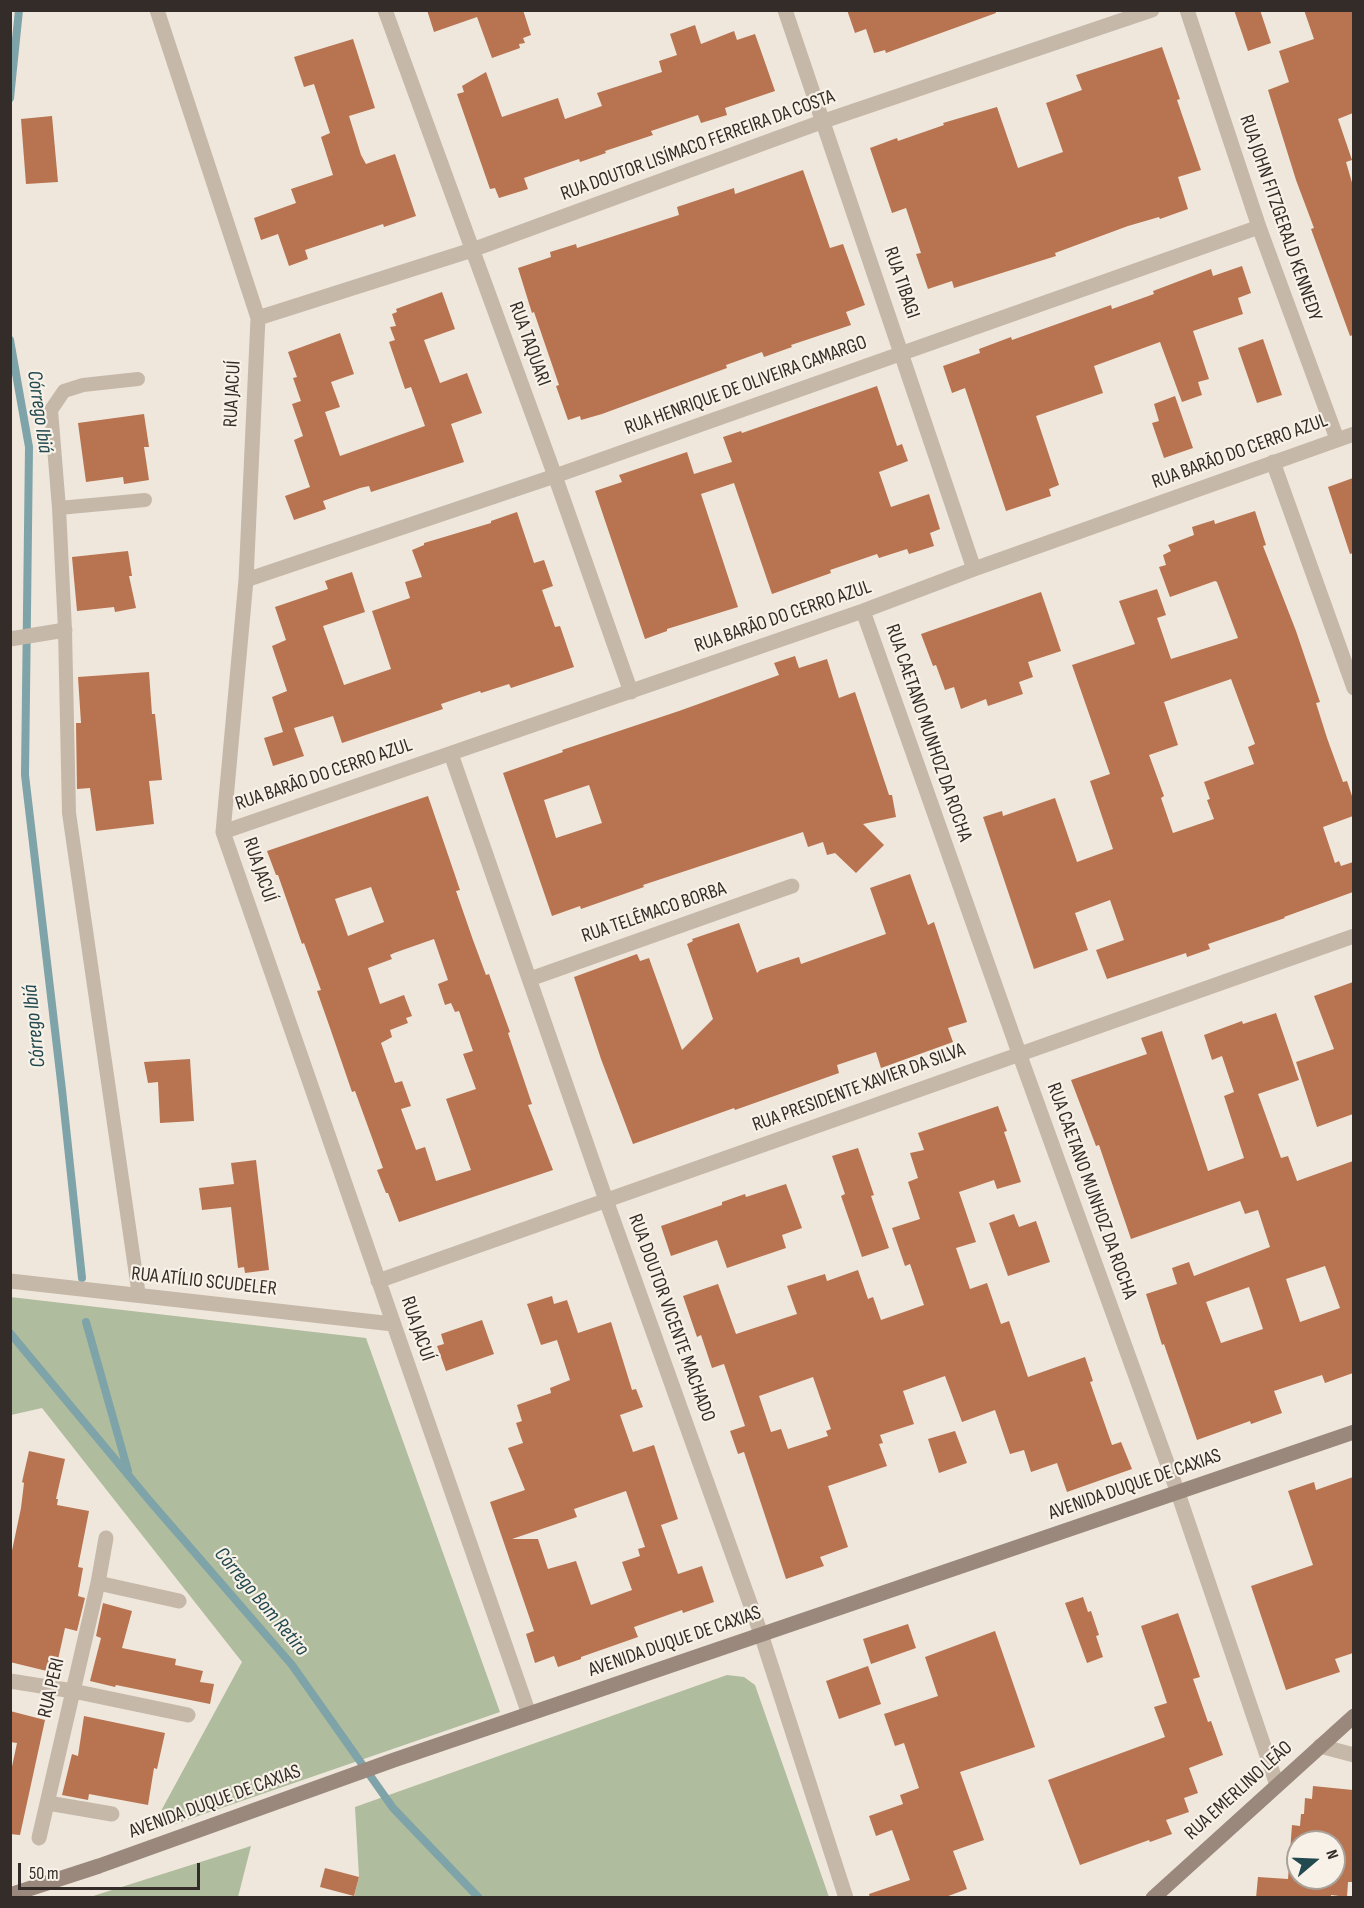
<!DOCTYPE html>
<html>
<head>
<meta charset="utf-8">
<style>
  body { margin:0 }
  #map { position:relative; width:1364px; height:1908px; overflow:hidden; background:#efe7db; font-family:"Sofia Sans Condensed",sans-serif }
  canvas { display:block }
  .frame { position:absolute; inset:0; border:12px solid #332c28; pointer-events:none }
  .north { position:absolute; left:1286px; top:1830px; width:60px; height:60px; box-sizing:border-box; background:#f7f1e7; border:2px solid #a9a29b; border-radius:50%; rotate:71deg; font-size:16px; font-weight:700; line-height:24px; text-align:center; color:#332c28 }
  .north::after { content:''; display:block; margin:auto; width:21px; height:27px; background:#224950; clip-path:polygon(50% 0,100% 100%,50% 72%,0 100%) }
  .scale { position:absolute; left:18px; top:1863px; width:182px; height:27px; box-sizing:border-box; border:3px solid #332c28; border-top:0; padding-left:8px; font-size:18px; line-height:21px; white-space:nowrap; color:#332c28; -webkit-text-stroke:4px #f7f1e7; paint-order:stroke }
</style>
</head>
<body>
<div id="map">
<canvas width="1364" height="1908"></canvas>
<div class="frame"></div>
<div class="north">N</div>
<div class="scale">50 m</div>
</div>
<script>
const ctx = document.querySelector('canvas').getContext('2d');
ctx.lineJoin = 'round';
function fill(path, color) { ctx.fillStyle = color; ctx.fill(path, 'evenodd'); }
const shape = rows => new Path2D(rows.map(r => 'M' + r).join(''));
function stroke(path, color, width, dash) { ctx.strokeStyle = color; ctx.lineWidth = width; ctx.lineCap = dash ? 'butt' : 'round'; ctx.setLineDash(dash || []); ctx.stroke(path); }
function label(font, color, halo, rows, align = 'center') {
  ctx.font = font + ' "Sofia Sans Condensed",sans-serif'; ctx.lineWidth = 4.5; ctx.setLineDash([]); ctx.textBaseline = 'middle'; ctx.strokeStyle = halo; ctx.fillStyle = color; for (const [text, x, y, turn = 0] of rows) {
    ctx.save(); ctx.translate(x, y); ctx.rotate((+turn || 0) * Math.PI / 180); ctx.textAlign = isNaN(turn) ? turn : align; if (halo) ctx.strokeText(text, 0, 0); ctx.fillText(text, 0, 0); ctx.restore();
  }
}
fill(shape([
  [10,1297,366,1338,500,1712,149,1833,242,1662,42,1408,11,1415],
  [727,1675,744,1677,755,1685,829,1897,354,1897,359,1877,355,1807],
  [251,1846,238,1897,90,1897]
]), '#afbc9d');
stroke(shape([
  [10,98,19,10],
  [10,340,29,447,25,775,62,1090,82,1278],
  [86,1322,128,1471],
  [10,1333,149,1500,292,1665,393,1808,479,1898]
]), '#7ea3a8', 8);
fill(shape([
  [427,10,523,10,531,35,523,38,525,43,519,44,520,48,492,58,477,17,434,32],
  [847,10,995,10,996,13,886,53,885,50,874,53,866,29,855,33],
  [1234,10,1260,10,1271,43,1248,51],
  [1304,10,1353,10,1353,113,1338,119,1352,160,1346,162,1353,186,1353,335,1350,336,1311,229,1314,228,1296,180,1268,90,1289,82,1279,51,1314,39],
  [695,25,701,44,734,31,737,40,755,34,775,91,725,108,727,115,701,123,698,115,651,131,653,135,605,151,606,153,580,162,579,159,524,178,528,189,499,198,495,188,490,189,457,94,464,92,462,86,486,72,502,117,558,98,565,119,602,106,597,93,662,72,659,61,677,55,670,34],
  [353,39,375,108,349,116,361,155,366,164,395,154,416,216,384,227,383,224,305,250,308,259,289,266,278,234,261,240,254,218,296,203,291,189,333,175,321,137,330,133,314,84,304,87,294,57],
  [1162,47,1180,99,1177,100,1201,170,1178,177,1188,209,1160,219,1159,217,1128,226,1055,253,1056,256,954,288,952,281,928,289,916,254,921,253,906,208,892,213,870,148,897,138,898,141,944,125,943,123,997,107,1018,168,1063,152,1046,103,1082,90,1076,75],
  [52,116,58,182,26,184,21,119],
  [803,170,830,248,843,244,865,305,846,312,851,325,791,345,792,347,764,357,762,352,726,365,727,368,602,414,581,420,580,416,568,420,556,386,559,385,534,312,532,313,518,268,551,257,550,252,576,244,577,248,679,215,677,207,734,188,735,194],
  [1242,266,1251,293,1238,298,1243,314,1193,331,1209,379,1198,382,1202,395,1182,402,1160,342,1094,366,1103,393,1036,416,1059,485,1049,489,1051,496,1006,511,965,388,952,393,943,366,980,353,979,349,1011,337,1012,340,1111,305,1112,309,1154,294,1153,291,1211,269,1213,276],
  [442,292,455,329,424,340,440,383,467,373,482,413,451,424,464,462,371,492,369,486,360,488,323,501,326,509,294,520,285,496,310,487,294,440,303,436,292,404,301,401,293,378,297,377,288,352,340,333,354,374,331,382,340,407,325,412,340,456,425,426,411,387,405,389,389,342,395,340,390,327,396,326,392,314,397,312,396,309],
  [1263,339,1282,395,1257,403,1238,348],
  [877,386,897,446,902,444,908,461,879,472,891,507,929,494,940,529,930,533,934,546,909,554,907,549,879,558,877,554,830,570,831,573,772,594,734,483,701,494,738,607,667,629,667,631,645,639,595,491,622,482,619,475,687,452,694,474,732,462,723,437,741,431,742,433],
  [1175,396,1193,448,1164,458,1152,423,1159,421,1154,404],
  [144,414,149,447,144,447,149,480,124,484,123,477,86,482,78,423],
  [1353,478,1353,553,1350,554,1328,487],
  [1255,511,1266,545,1263,546,1296,631,1320,702,1316,703,1327,738,1343,782,1347,781,1353,799,1353,816,1323,827,1335,863,1339,861,1341,866,1353,862,1353,892,1284,917,1285,918,1208,944,1210,949,1187,957,1186,953,1107,979,1096,950,1124,940,1110,900,1075,913,1088,950,1034,969,983,817,1002,811,1003,816,1055,798,1077,862,1113,849,1090,781,1110,774,1072,665,1135,644,1119,601,1157,589,1166,615,1157,618,1171,659,1238,638,1217,582,1215,581,1170,597,1159,567,1166,565,1163,555,1171,551,1168,545,1194,535,1192,527,1214,520,1215,524],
  [1231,679,1255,744,1248,747,1254,764,1204,782,1210,799,1207,800,1214,819,1173,833,1161,798,1164,796,1149,755,1178,745,1164,702],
  [517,512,534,563,544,560,553,586,542,590,555,627,560,626,574,667,511,688,509,684,481,693,480,691,441,704,443,709,342,743,333,716,294,728,304,756,273,766,264,738,283,732,272,697,287,691,272,646,286,640,275,607,328,589,325,581,352,572,365,612,323,626,344,685,391,669,372,611,410,598,405,582,422,577,412,550,424,545,424,543,491,523,491,521],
  [128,551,132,576,129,576,136,608,115,612,114,607,77,611,72,557],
  [1041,592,1061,651,1028,662,1033,677,1019,682,1023,694,988,706,986,699,961,709,954,687,945,690,936,665,933,666,921,634],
  [795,656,799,668,827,659,839,698,855,692,889,795,892,795,896,817,863,824,884,845,856,873,835,853,827,855,823,842,808,847,803,832,643,885,644,887,581,909,580,906,552,916,503,773,563,752,562,750,679,711,779,675,774,663],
  [589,785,602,823,556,838,544,800],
  [149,672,152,714,155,714,162,780,149,781,154,824,96,831,90,788,77,789,76,723,81,723,78,677],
  [428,796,460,890,456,891,473,940,486,975,489,974,510,1032,508,1033,532,1104,528,1105,553,1170,399,1222,388,1193,386,1193,377,1170,383,1168,355,1091,352,1092,329,1025,317,991,321,990,304,943,302,944,278,875,276,875,267,851],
  [371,887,384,922,348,936,335,899],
  [434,939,448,980,438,984,445,1005,451,1003,455,1012,459,1011,473,1051,463,1054,476,1089,446,1099,471,1170,436,1181,425,1147,416,1150,401,1109,411,1106,402,1081,395,1083,381,1043,392,1037,390,1030,408,1023,406,1018,412,1016,404,995,380,1004,368,968,392,959,390,955,394,953],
  [910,874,928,925,934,922,967,1022,948,1028,953,1042,881,1068,876,1052,837,1065,839,1073,735,1110,734,1108,633,1144,601,1059,574,977,637,954,640,961,649,958,682,1050,713,1019,687,944,693,941,692,939,739,923,757,973,760,970,799,957,801,964,886,934,870,888],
  [1353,982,1353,1114,1317,1127,1296,1062,1334,1049,1314,996],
  [1276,1013,1299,1080,1258,1094,1281,1158,1288,1156,1297,1181,1353,1161,1353,1373,1325,1383,1322,1375,1274,1391,1282,1413,1251,1424,1250,1421,1197,1440,1164,1344,1162,1345,1146,1294,1177,1284,1172,1268,1189,1262,1194,1276,1270,1247,1258,1210,1245,1214,1240,1201,1131,1239,1099,1145,1096,1146,1071,1080,1147,1054,1141,1038,1162,1031,1208,1171,1244,1158,1224,1096,1234,1092,1222,1056,1212,1060,1204,1035,1242,1021,1243,1024],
  [1325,1266,1340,1308,1300,1322,1286,1279],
  [1249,1287,1263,1329,1221,1343,1206,1302],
  [190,1059,194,1121,160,1123,158,1082,148,1083,144,1062],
  [998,1106,1007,1131,1004,1132,1021,1182,997,1189,994,1180,959,1192,976,1242,956,1248,970,1289,987,1283,1001,1324,1009,1321,1028,1377,1085,1357,1093,1381,1090,1382,1112,1445,1121,1442,1132,1469,1067,1492,1057,1463,1031,1472,1024,1450,1010,1454,995,1410,962,1422,945,1376,903,1391,914,1424,880,1435,883,1443,879,1444,887,1466,828,1486,848,1547,820,1557,824,1566,786,1579,744,1452,738,1454,730,1431,745,1426,724,1364,712,1368,701,1335,697,1337,683,1296,718,1284,736,1334,797,1314,787,1286,825,1274,827,1281,858,1270,868,1299,873,1297,881,1320,924,1305,910,1264,905,1266,892,1228,920,1219,908,1182,918,1178,910,1153,924,1150,918,1133],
  [813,1377,831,1429,826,1431,828,1436,788,1449,781,1429,771,1432,759,1396],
  [858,1148,874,1195,871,1196,889,1248,862,1257,841,1196,845,1194,832,1156],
  [256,1160,269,1270,245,1273,244,1267,238,1268,231,1207,202,1210,199,1188,234,1184,231,1163],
  [786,1184,802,1228,782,1235,786,1248,727,1268,717,1240,671,1256,661,1226,722,1205,722,1202,745,1194,746,1197],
  [1014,1214,1019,1227,1036,1221,1050,1262,1008,1276,989,1223],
  [552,1296,554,1304,567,1300,578,1333,611,1322,632,1390,636,1389,643,1407,620,1415,633,1452,654,1445,678,1519,661,1525,678,1574,702,1566,714,1602,683,1613,682,1610,634,1627,638,1637,581,1657,581,1659,558,1667,554,1656,535,1663,526,1634,534,1631,490,1502,525,1490,508,1448,523,1443,516,1423,522,1421,517,1405,551,1393,550,1388,570,1380,557,1340,541,1345,527,1304],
  [626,1491,645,1547,638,1549,640,1556,622,1562,632,1590,591,1605,576,1561,548,1569,538,1539,512,1539,577,1517,574,1509],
  [482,1320,494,1354,446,1371,437,1346,444,1344,441,1334],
  [955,1431,967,1463,939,1473,928,1439],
  [29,1451,65,1459,56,1499,58,1499,57,1505,89,1511,78,1567,83,1568,78,1596,85,1598,77,1631,65,1628,55,1673,10,1662,10,1560,21,1508,24,1483,22,1482],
  [1353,1477,1353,1653,1335,1659,1340,1672,1286,1690,1251,1586,1313,1565,1288,1491,1314,1482,1316,1490],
  [1083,1597,1088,1612,1091,1611,1099,1635,1096,1636,1103,1657,1087,1663,1065,1603],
  [103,1603,132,1611,122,1648,176,1659,175,1665,203,1671,200,1682,214,1684,210,1704,116,1685,115,1687,90,1681,101,1638,96,1636],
  [1178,1613,1200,1677,1193,1679,1208,1722,1211,1721,1223,1755,1189,1768,1198,1793,1184,1798,1189,1812,1166,1820,1172,1834,1150,1842,1149,1840,1080,1865,1048,1780,1165,1737,1154,1707,1167,1703,1141,1626],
  [908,1624,916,1648,871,1664,863,1639],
  [995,1631,1035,1747,960,1772,984,1840,953,1851,967,1889,943,1898,870,1898,869,1894,910,1880,892,1830,876,1836,869,1816,903,1804,900,1795,919,1788,904,1743,895,1746,884,1714,938,1696,925,1657],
  [868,1666,881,1704,839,1719,826,1681],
  [10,1711,45,1720,20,1835,10,1834,10,1776,17,1743,10,1742],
  [84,1716,165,1733,157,1769,154,1768,148,1805,89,1794,88,1800,62,1795,72,1754,78,1756],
  [1313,1786,1353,1790,1353,1882,1348,1882,1347,1897,1331,1895,1331,1898,1256,1898,1258,1877,1288,1879,1292,1825,1300,1826,1301,1814,1304,1814,1305,1798,1312,1799],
  [1298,1842,1334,1842,1334,1878,1298,1878],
  [325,1868,359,1877,354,1896,320,1887]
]), '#b87350');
stroke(shape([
  [138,379,83,385,64,391,51,410,59,508,65,630,69,813,139,1296],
  [59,508,145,500]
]), '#c5b8a9', 14);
stroke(shape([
  [157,10,258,318,246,580,223,832,529,1714],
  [385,10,555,476,631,692],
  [785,10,974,569],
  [1187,10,1259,227,1337,439],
  [258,318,472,250,824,121,1152,10],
  [1273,462,1354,688],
  [246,580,555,476,1259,227],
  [863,611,1019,1053,1178,1493,1277,1785],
  [10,639,65,630],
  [451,754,606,1200,761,1634,846,1898],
  [223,832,863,611,974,569,1354,434],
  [530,979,792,886],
  [10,1281,393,1324],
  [378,1281,1354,936],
  [98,1583,179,1601],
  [10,1681,73,1691,188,1715],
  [1320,1746,1354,1755],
  [48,1803,112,1814],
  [39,1838,98,1583,106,1538]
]), '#c5b8a9', 15);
stroke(shape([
  [10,1895,99,1866,394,1760,1354,1432],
  [1153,1898,1354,1716]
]), '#99887b', 15);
label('20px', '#332c28', '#f7f1e7', [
  ["RUA DOUTOR LISÍMACO FERREIRA DA COSTA",698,146,-20],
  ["RUA JOHN FITZGERALD KENNEDY",1280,218,71],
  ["RUA TIBAGI",901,283,71],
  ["RUA TAQUARI",529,344,70],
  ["RUA HENRIQUE DE OLIVEIRA CAMARGO",746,386,-20],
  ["RUA JACUÍ",233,394,-87],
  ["RUA BARÃO DO CERRO AZUL",1240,452,-20],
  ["RUA BARÃO DO CERRO AZUL",783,617,-19],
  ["RUA CAETANO MUNHOZ DA ROCHA",928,733,71],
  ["RUA BARÃO DO CERRO AZUL",324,775,-19],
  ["RUA JACUÍ",259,870,71],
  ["RUA TELÊMACO BORBA",654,913,-19],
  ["RUA PRESIDENTE XAVIER DA SILVA",859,1088,-20],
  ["RUA CAETANO MUNHOZ DA ROCHA",1091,1191,70],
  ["RUA ATÍLIO SCUDELER",204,1282,6],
  ["RUA DOUTOR VICENTE MACHADO",671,1318,70],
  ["RUA JACUÍ",417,1329,71],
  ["AVENIDA DUQUE DE CAXIAS",1135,1485,-19],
  ["AVENIDA DUQUE DE CAXIAS",675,1642,-19],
  ["RUA PERI",52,1688,-77],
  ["RUA EMERLINO LEÃO",1239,1791,-42],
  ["AVENIDA DUQUE DE CAXIAS",215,1802,-20]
]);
label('italic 21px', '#224950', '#f7f1e7', [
  ["Córrego Ibiá",39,412,82],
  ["Córrego Ibiá",35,1026,-96],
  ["Córrego Bom Retiro",261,1602,50]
]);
</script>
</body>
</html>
